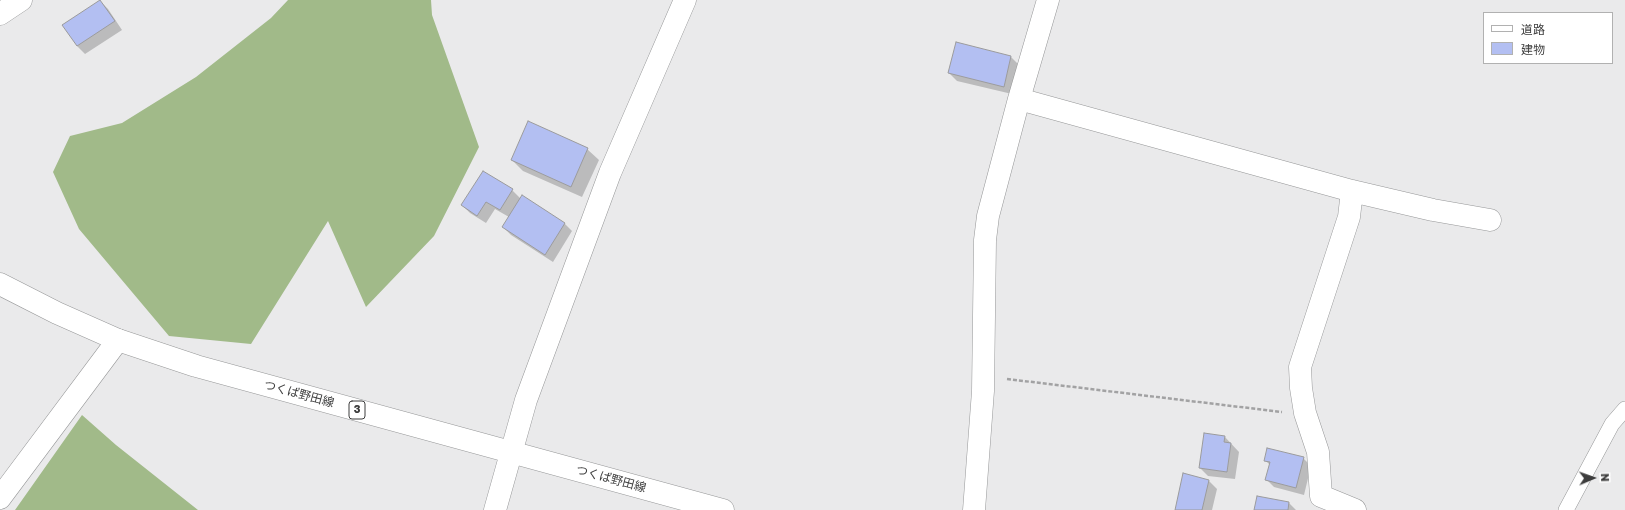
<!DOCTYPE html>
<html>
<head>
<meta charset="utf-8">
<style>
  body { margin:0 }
  #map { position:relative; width:1625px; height:510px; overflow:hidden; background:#eaeaeb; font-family:"Golos Text","Noto Sans JP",sans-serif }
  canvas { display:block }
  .legend { position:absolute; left:1483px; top:12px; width:130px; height:52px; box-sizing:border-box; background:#fff; border:1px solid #b1b1b1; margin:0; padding:5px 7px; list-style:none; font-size:12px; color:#3d3d3d }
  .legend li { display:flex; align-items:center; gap:8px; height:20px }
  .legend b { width:20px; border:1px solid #b1b1b1 }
  .north { position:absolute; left:1573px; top:458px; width:40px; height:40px; -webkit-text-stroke:3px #fff; paint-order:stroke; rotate:88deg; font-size:11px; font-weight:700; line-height:16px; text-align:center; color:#3d3d3d }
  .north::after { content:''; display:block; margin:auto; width:14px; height:18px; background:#3d3d3d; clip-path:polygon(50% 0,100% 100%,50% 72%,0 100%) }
</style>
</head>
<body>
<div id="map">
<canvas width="1625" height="510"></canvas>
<ul class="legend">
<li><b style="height:5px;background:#fff"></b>道路</li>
<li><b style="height:11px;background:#b3bff2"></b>建物</li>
</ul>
<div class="north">N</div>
</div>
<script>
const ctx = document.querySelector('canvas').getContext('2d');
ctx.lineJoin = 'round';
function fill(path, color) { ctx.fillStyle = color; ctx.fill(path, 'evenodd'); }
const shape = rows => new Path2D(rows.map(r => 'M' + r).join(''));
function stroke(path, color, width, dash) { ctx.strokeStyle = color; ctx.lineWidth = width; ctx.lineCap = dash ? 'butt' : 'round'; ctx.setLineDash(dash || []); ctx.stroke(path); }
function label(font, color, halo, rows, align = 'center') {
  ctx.font = font + ' "Golos Text","Noto Sans JP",sans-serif'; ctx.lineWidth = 3; ctx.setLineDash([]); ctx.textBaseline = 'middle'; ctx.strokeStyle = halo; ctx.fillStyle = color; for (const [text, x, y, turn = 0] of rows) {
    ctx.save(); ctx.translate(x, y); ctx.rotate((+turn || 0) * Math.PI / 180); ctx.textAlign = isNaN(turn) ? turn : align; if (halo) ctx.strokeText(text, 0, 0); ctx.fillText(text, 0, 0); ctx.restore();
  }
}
fill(shape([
  [288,0,431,0,432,15,479,147,434,236,366,307,328,221,251,344,169,336,79,229,53,172,70,136,122,123,196,77,271,18],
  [82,415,116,445,198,510,15,510]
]), '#a1ba89');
fill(shape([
  [100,1,108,9,122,30,85,54,77,46,64,25],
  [1011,57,1019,65,1012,94,957,81,949,73],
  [587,149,599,160,582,197,523,171,512,160],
  [512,190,521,199,564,223,572,231,553,262,511,235,503,227,509,217,495,209,486,223,470,213,462,205],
  [1224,436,1239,452,1235,479,1208,476,1200,468],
  [1303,458,1311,466,1304,495,1274,487,1266,479,1270,465,1265,460],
  [1209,481,1217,489,1212,510,1176,510],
  [1258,497,1289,503,1296,510,1255,510]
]), '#0003');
const building = shape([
  [100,0,115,21,77,46,62,25,100,0],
  [956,42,1011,56,1004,87,948,73,956,42],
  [528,121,588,148,571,187,511,160,528,121],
  [483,171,513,189,500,210,486,202,477,216,461,205,483,171],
  [522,195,565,223,545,255,502,227,522,195],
  [1204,433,1225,436,1224,442,1231,443,1227,472,1199,468,1204,433],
  [1267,448,1304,457,1296,488,1265,480,1270,462,1264,461,1267,448],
  [1183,473,1209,480,1202,510,1175,510,1183,473],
  [1257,496,1289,502,1288,510,1254,510,1257,496]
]);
fill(building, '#b3bff2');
stroke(building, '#9b9b9c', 1);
const lane = shape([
  [1566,510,1612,424,1625,409]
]);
const street = shape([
  [0,14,21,0],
  [1019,99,1352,191,1433,210,1490,220],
  [1352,191,1349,217,1300,367,1301,388,1305,413,1318,452,1321,496,1355,510],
  [0,498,118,340],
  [495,510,526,400,610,173,685,0],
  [974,510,983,391,985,240,988,216,1019,99,1048,0]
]);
const primary = shape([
  [0,284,57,313,118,340,196,366,723,510]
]);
stroke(lane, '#969798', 16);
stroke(street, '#969798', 23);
stroke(primary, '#969798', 23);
stroke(shape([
  [1007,379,1282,412]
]), '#a2a2a3', 2.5, [4, 2]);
stroke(lane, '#fff', 15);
stroke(street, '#fff', 22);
stroke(primary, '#fff', 22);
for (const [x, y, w] of [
  [357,410,16]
]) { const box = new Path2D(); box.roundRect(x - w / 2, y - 9, w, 18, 3); ctx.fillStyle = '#fff'; ctx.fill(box); stroke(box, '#3d3d3d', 1); }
label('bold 11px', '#3d3d3d', null, [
  ["3",357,410]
]);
label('12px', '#3d3d3d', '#fff', [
  ["つくば野田線",299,394,15],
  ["つくば野田線",611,479,15]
]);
</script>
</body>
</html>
